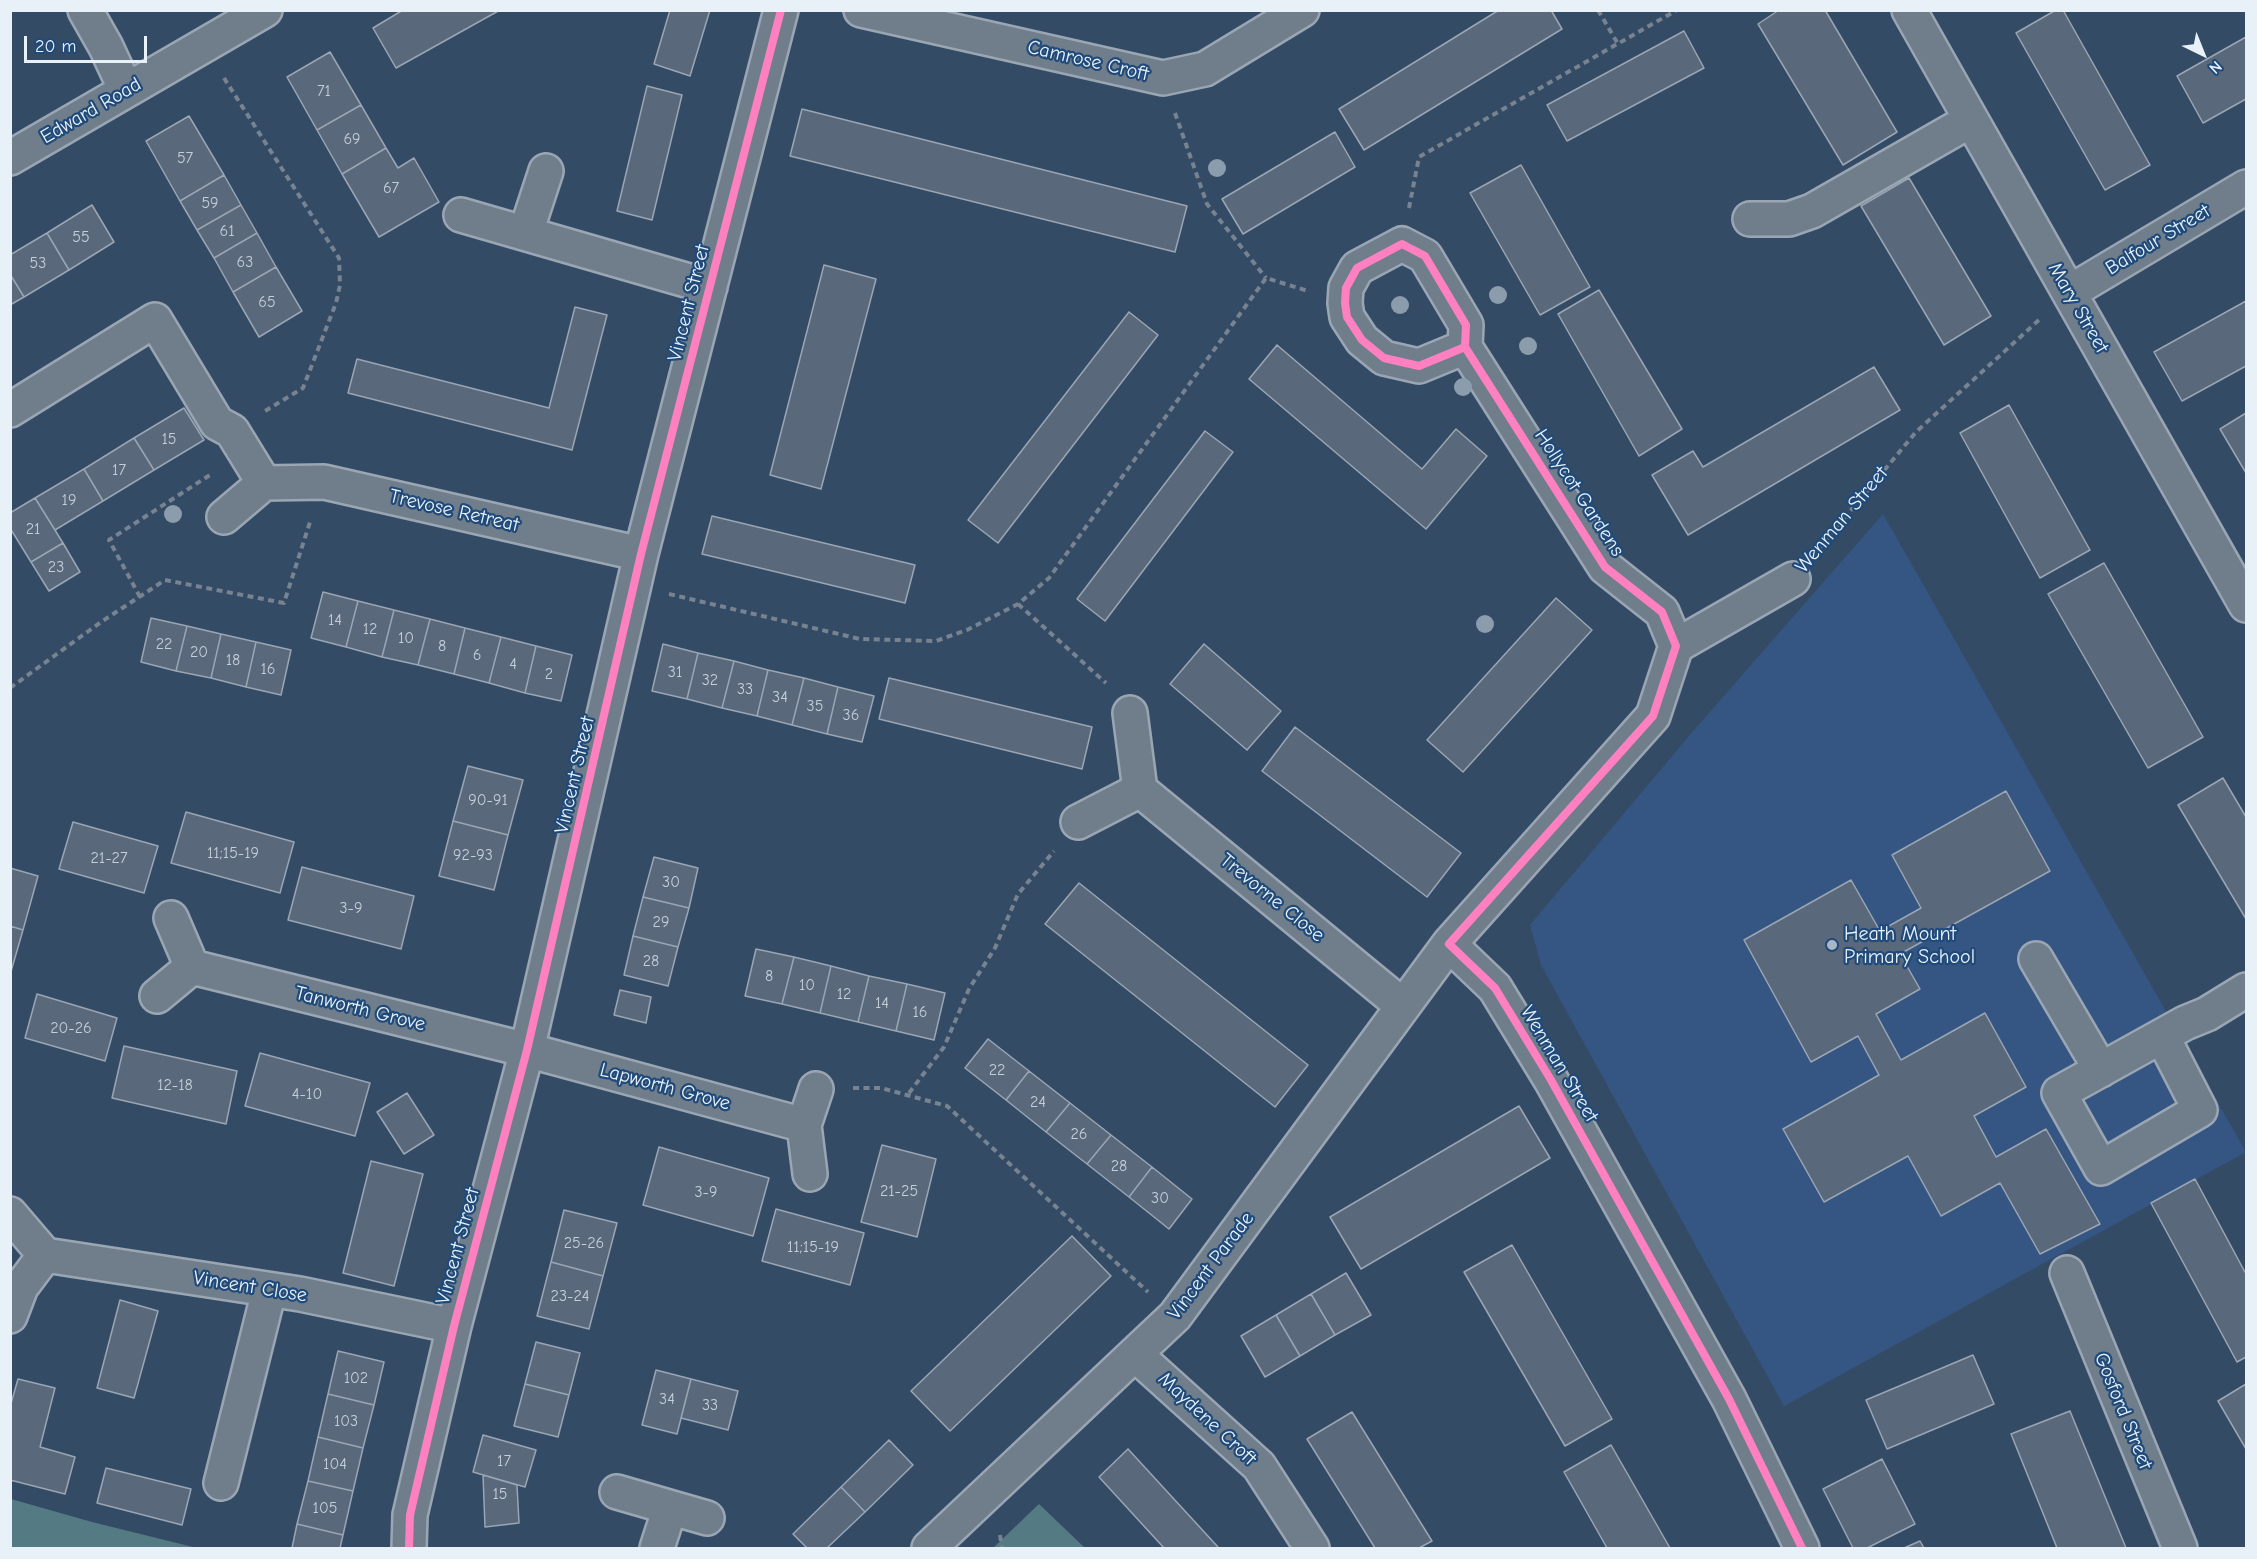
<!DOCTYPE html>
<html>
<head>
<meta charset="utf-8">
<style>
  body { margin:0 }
  #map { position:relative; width:2257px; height:1559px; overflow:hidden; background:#344b65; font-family:"Comic Neue",sans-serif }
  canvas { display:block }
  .frame { position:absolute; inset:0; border:12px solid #e8f1f8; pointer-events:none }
  .north { position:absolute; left:2173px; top:24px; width:60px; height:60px; -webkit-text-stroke:4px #1f4a7a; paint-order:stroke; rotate:137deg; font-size:16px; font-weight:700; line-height:24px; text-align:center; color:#e8f1f8 }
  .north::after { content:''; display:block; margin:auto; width:21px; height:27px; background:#e8f1f8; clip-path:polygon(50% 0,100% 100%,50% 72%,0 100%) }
  .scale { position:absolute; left:24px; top:36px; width:123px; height:27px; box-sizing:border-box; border:3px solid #e8f1f8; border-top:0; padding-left:8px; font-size:18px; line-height:21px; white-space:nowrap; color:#e8f1f8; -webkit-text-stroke:4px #1f4a7a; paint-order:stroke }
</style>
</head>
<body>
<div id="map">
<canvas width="2257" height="1559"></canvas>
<div class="frame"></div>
<div class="north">N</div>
<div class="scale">20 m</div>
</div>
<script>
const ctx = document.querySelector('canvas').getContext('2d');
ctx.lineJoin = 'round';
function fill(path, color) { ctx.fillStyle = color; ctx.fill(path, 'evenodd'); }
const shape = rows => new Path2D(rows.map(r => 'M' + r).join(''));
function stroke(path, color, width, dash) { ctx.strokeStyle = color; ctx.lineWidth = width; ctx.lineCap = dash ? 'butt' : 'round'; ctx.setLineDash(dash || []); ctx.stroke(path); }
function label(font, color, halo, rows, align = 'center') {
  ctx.font = font + ' "Comic Neue",sans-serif'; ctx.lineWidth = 4.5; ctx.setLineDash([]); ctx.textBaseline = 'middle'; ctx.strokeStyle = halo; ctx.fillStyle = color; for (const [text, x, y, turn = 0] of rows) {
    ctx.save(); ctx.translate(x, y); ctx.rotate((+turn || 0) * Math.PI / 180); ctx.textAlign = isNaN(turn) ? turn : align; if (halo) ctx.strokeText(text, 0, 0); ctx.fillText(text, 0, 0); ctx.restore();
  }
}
fill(shape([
  [1883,514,2246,1152,1784,1406,1541,965,1530,925,1695,729]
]), '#355582');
fill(shape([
  [11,1499,92,1522,197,1548,11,1548],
  [1039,1504,1085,1548,993,1548]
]), '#547b84');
const building = shape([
  [403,10,500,10,396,68,373,28,403,10],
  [670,10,710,10,690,76,654,64,670,10],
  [1499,10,1551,10,1562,29,1364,150,1339,109,1499,10],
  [1779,10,1825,10,1897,132,1843,165,1758,24,1779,10],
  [2056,10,2063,10,2150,165,2105,190,2016,33,2056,10],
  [1684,31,1704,68,1567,141,1547,105,1684,31],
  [2246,37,2246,99,2203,123,2177,76,2246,37],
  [330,52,361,105,317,130,287,77,330,52],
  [647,86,682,95,652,220,617,211,647,86],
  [361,105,386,148,342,174,317,130,361,105],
  [802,109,1187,206,1175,252,790,156,802,109],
  [189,116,224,175,180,201,146,141,189,116],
  [1335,132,1355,167,1243,234,1222,199,1335,132],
  [386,148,398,168,414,158,439,202,379,237,342,174,386,148],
  [1521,165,1590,287,1540,315,1470,193,1521,165],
  [224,175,241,205,197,230,180,201,224,175],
  [1909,178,1991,316,1944,345,1861,206,1909,178],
  [92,205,114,242,69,270,47,233,92,205],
  [241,205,257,233,214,258,197,230,241,205],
  [47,233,69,270,24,297,10,274,10,255,47,233],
  [257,233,276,267,233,292,214,258,257,233],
  [824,265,876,279,821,489,770,475,824,265],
  [276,267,302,311,259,337,233,292,276,267],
  [10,274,24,297,10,305,10,274],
  [1599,290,1682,429,1639,456,1558,314,1599,290],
  [2246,301,2246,366,2182,401,2154,352,2246,301],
  [575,307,607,315,572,450,348,393,357,359,549,408,575,307],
  [1129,312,1158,335,998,543,968,520,1129,312],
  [1277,345,1422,469,1456,429,1487,456,1426,529,1249,379,1277,345],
  [1874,367,1900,410,1688,535,1652,475,1693,451,1703,467,1874,367],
  [2009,405,2090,550,2040,578,1960,433,2009,405],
  [184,408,204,440,154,470,134,438,184,408],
  [2246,413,2246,473,2220,429,2246,413],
  [1205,431,1233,452,1105,621,1077,599,1205,431],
  [134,438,154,470,103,501,84,469,134,438],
  [84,469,103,501,55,530,35,498,84,469],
  [35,498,63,543,31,562,10,528,10,513,35,498],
  [712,516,915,565,905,603,702,554,712,516],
  [63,543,80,572,49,591,31,562,63,543],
  [2104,563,2203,737,2148,768,2048,594,2104,563],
  [323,592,358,601,346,647,311,638,323,592],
  [1556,598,1592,630,1463,772,1427,740,1556,598],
  [358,601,394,610,382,657,346,647,358,601],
  [394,610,430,619,418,665,382,657,394,610],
  [151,618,187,626,176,671,141,662,151,618],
  [430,619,465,628,454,674,418,665,430,619],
  [187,626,221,634,211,678,176,671,187,626],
  [465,628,501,637,489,683,454,674,465,628],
  [221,634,256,642,246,687,211,678,221,634],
  [501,637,536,646,525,693,489,683,501,637],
  [256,642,291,650,281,695,246,687,256,642],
  [663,644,698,653,687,699,652,691,663,644],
  [1204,644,1281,711,1247,750,1170,684,1204,644],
  [536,646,572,655,561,701,525,693,536,646],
  [698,653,734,661,722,708,687,699,698,653],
  [734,661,768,670,757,716,722,708,734,661],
  [768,670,804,678,792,725,757,716,768,670],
  [804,678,838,687,827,734,792,725,804,678],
  [889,678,1092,727,1082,769,879,719,889,678],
  [838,687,874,696,862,742,827,734,838,687],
  [1295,727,1461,853,1427,897,1262,771,1295,727],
  [468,766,523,780,508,835,453,821,468,766],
  [2223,778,2246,817,2246,919,2178,805,2223,778],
  [2006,791,2050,871,1900,954,1920,989,1876,1014,1901,1060,1985,1013,2026,1087,1974,1116,1996,1157,2046,1129,2100,1224,2040,1254,2000,1183,1941,1216,1908,1156,1824,1202,1783,1129,1879,1075,1858,1036,1811,1062,1744,940,1851,880,1880,931,1921,908,1892,855,2006,791],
  [186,812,294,842,280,893,171,863,186,812],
  [453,821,508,835,494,890,439,876,453,821],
  [73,822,158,846,144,893,59,869,73,822],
  [654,857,698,868,689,908,643,897,654,857],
  [302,867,414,896,401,949,288,920,302,867],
  [10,868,38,876,23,930,10,926,10,868],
  [1079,883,1308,1065,1275,1107,1045,924,1079,883],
  [643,897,689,908,678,947,633,936,643,897],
  [10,926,23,930,10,975,10,926],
  [633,936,678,947,668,986,624,975,633,936],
  [756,949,794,957,782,1004,745,996,756,949],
  [794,957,831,966,820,1013,782,1004,794,957],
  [831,966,869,976,858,1022,820,1013,831,966],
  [869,976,907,984,896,1031,858,1022,869,976],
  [907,984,945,993,934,1040,896,1031,907,984],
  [620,990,651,997,646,1023,614,1015,620,990],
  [37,994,117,1018,105,1061,25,1038,37,994],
  [988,1039,1029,1071,1006,1100,965,1068,988,1039],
  [124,1046,237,1071,226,1124,112,1098,124,1046],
  [260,1053,370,1083,355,1136,245,1106,260,1053],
  [1029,1071,1070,1103,1046,1132,1006,1100,1029,1071],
  [407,1093,434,1135,404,1154,377,1112,407,1093],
  [1070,1103,1111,1135,1087,1164,1046,1132,1070,1103],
  [1519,1106,1550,1158,1361,1269,1330,1217,1519,1106],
  [1111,1135,1152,1167,1129,1197,1087,1164,1111,1135],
  [882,1145,936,1159,917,1237,861,1222,882,1145],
  [659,1147,769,1178,753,1236,643,1205,659,1147],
  [371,1161,423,1174,394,1286,343,1273,371,1161],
  [1152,1167,1192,1199,1169,1229,1129,1197,1152,1167],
  [2195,1179,2246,1274,2246,1357,2237,1362,2151,1203,2195,1179],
  [776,1209,864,1233,850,1285,762,1261,776,1209],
  [564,1210,617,1223,603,1276,551,1262,564,1210],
  [1072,1236,1111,1276,950,1431,911,1391,1072,1236],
  [1512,1245,1612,1419,1565,1446,1464,1272,1512,1245],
  [551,1262,603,1276,589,1329,537,1316,551,1262],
  [1346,1273,1371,1315,1335,1335,1311,1294,1346,1273],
  [1311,1294,1335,1335,1300,1356,1276,1315,1311,1294],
  [120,1300,158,1311,134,1398,97,1388,120,1300],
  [1276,1315,1300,1356,1265,1377,1241,1336,1276,1315],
  [536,1342,580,1353,569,1395,525,1384,536,1342],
  [338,1351,384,1362,374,1405,328,1394,338,1351],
  [1973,1355,1994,1404,1887,1449,1866,1400,1973,1355],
  [656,1370,691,1379,677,1434,642,1425,656,1370],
  [18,1379,55,1388,40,1447,75,1457,65,1494,10,1480,10,1407,18,1379],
  [691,1379,738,1391,728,1430,681,1418,691,1379],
  [525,1384,569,1395,558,1437,514,1426,525,1384],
  [2246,1384,2246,1449,2218,1401,2246,1384],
  [328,1394,374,1405,363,1448,318,1437,328,1394],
  [2070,1411,2126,1548,2057,1548,2011,1434,2070,1411],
  [1352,1412,1432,1541,1419,1548,1375,1548,1307,1439,1352,1412],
  [483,1435,536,1450,525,1487,473,1472,483,1435],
  [318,1437,363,1448,353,1491,308,1481,318,1437],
  [889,1440,913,1465,865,1512,841,1487,889,1440],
  [1611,1445,1670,1548,1607,1548,1564,1472,1611,1445],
  [1128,1449,1218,1547,1216,1548,1164,1548,1099,1477,1128,1449],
  [1882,1459,1915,1524,1867,1548,1853,1548,1823,1489,1882,1459],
  [106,1468,191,1489,182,1525,97,1503,106,1468],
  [483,1475,517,1485,519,1523,485,1527,483,1475],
  [308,1481,353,1491,343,1535,297,1524,308,1481],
  [841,1487,865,1512,827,1548,807,1548,793,1534,841,1487],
  [297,1524,343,1535,340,1548,292,1548,297,1524],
  [1920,1541,1924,1548,1904,1548,1920,1541]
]);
fill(building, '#5a687c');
stroke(building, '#9aa6b3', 1.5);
const minor = shape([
  [85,10,106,47,126,90],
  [861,10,1163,78,1205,69,1302,10],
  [1909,10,2246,605],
  [10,158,265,10],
  [461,215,710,287],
  [1750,219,1789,219,1812,211,1971,120],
  [526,232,546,171],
  [2070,292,2246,187],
  [1465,347,1466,325,1425,256,1402,244,1357,268,1346,288,1345,303,1347,317,1362,340,1384,358,1419,366,1465,347,1605,567,1662,612,1676,646],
  [10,410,155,320,217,423,232,431,264,483,324,482,641,554],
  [224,517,264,483],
  [1793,579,1676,646,1653,716,1449,944,1495,988,1551,1080,1729,1399,1802,1548],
  [1140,790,1403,1006],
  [1078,822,1140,790,1130,713],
  [2036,959,2101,1070],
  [192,967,527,1050,804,1125],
  [157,996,192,967,171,918],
  [2162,1036,2200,1110,2101,1168,2059,1093,2185,1023,2207,1014,2246,990],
  [810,1174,804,1125,816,1089],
  [10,1214,45,1255,300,1294,454,1326],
  [2067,1273,2180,1548],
  [10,1316,21,1287,45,1255],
  [1136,1355,1259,1466,1312,1548],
  [221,1483,269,1291],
  [617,1492,707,1518],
  [409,1548,410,1515,454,1326,527,1050,641,554,781,10],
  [657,1548,670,1508],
  [929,1548,1175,1316,1449,944]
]);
stroke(minor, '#9aa6b3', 38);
stroke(shape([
  [1598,10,1618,44],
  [224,78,339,258,340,285,336,303,303,388,265,411],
  [1175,113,1207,204,1266,278],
  [1409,208,1419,157,1677,10],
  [1817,551,1916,432,2040,319],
  [669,594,860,639,936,641,967,630,1018,604,1049,578,1266,278,1308,291],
  [140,597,109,540,213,473],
  [1018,604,1106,683],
  [10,688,101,622,165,580,284,603,311,519],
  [853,1088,881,1088,947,1106,1148,1292],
  [909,1093,944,1047,969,989,995,948,1018,894,1054,851],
  [1000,1535,1002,1548]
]), '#778390', 4, [6, 4.5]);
stroke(minor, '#707e8c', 33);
stroke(shape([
  [1465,347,1466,325,1425,256,1402,244,1357,268,1346,288,1345,303,1347,317,1362,340,1384,358,1419,366,1465,347,1605,567,1662,612,1676,646,1653,716,1449,944,1495,988,1551,1080,1729,1399,1802,1548],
  [409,1548,410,1515,454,1326,527,1050,641,554,781,10]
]), '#ff80c0', 8);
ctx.fillStyle = '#8b9dac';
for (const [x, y] of [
  [1217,168],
  [1498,295],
  [1400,305],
  [1528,346],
  [1463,387],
  [173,514],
  [1485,624]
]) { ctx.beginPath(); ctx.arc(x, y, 9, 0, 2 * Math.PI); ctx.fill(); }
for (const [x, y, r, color] of [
  [1832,945,6,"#a9b7c5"]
]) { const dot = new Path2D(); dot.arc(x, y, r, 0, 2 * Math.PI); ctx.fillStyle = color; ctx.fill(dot); stroke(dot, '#1f4a7a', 2); }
label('16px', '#c4cfd9', null, [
  ["71",324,91],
  ["69",352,139],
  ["57",185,158],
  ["67",391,188],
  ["59",210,203],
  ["61",227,231],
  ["55",81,237],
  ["63",245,262],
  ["53",38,263],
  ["65",267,302],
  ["15",169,439],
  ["17",119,470],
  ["19",69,500],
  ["21",33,529],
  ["23",56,567],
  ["14",335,620],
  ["12",370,629],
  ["10",406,638],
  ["22",164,644],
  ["8",442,646],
  ["20",199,652],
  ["6",477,655],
  ["18",233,660],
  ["4",513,664],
  ["16",268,669],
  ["31",675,672],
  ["2",549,674],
  ["32",710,680],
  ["33",745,689],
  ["34",780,697],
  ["35",815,706],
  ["36",851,715],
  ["90-91",488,800],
  ["11;15-19",233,853],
  ["92-93",473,855],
  ["21-27",109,858],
  ["30",671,882],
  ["3-9",351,908],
  ["29",661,922],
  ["28",651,961],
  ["8",769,976],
  ["10",807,985],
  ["12",844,994],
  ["14",882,1003],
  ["16",920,1012],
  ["20-26",71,1028],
  ["22",997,1070],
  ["12-18",175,1085],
  ["4-10",307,1094],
  ["24",1038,1102],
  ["26",1079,1134],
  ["28",1119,1166],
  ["21-25",899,1191],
  ["3-9",706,1192],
  ["30",1160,1198],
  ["25-26",584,1243],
  ["11;15-19",813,1247],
  ["23-24",570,1296],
  ["102",356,1378],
  ["34",667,1399],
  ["33",710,1405],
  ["103",346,1421],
  ["17",504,1461],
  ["104",335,1464],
  ["15",500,1494],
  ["105",325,1508]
]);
label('20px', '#e8f1f8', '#1f4a7a', [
  ["Camrose Croft",1088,61,13],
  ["Edward Road",91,111,-30],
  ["Balfour Street",2158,240,-31],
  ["Vincent Street",689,303,-76],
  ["Mary Street",2078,308,60],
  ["Hollycot Gardens",1579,493,57],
  ["Trevose Retreat",454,511,13],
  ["Wenman Street",1842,520,-50],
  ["Vincent Street",575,775,-77],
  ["Trevorne Close",1272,898,39],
  ["Tanworth Grove",360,1009,14],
  ["Wenman Street",1559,1064,59],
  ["Lapworth Grove",665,1087,15],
  ["Vincent Street",458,1246,-75],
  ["Vincent Parade",1211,1266,-53],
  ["Vincent Close",250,1287,9],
  ["Gosford Street",2123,1411,68],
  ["Maydene Croft",1207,1419,43]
]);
label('20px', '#e8f1f8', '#1f4a7a', [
  ["Heath Mount",1844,934],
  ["Primary School",1844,957]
], 'left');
</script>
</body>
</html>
